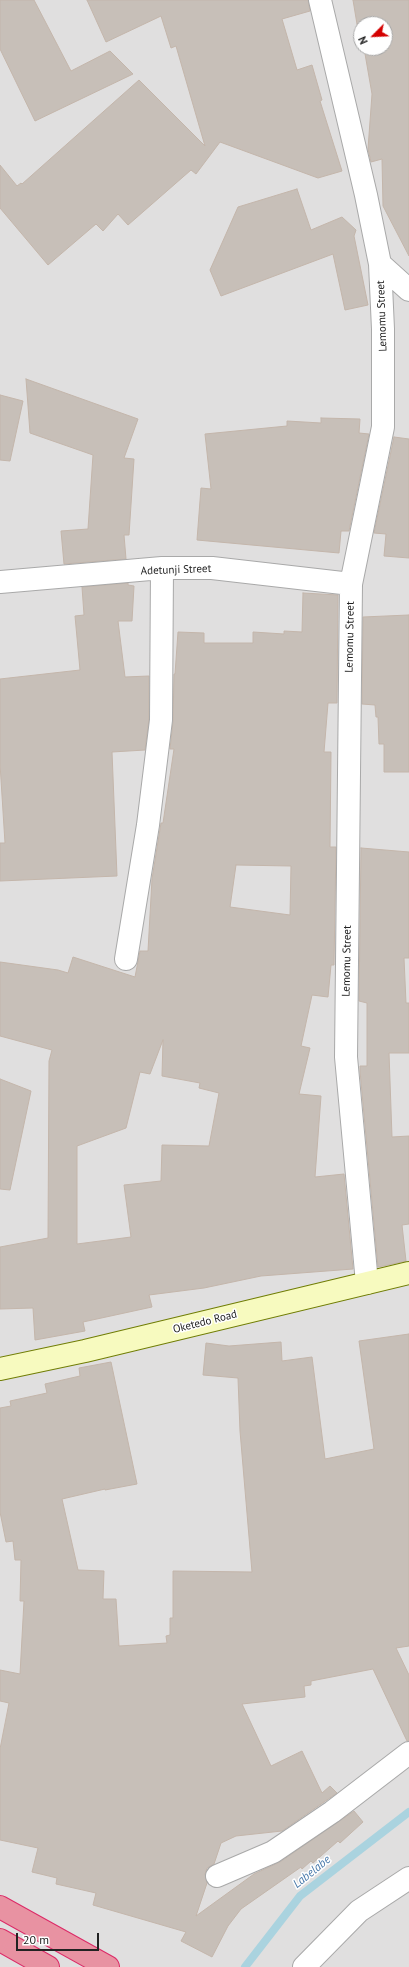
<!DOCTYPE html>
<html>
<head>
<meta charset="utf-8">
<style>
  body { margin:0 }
  #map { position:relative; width:409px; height:1967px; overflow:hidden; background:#f2efe9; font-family:"PT Sans",sans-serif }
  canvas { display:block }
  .north { position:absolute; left:353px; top:16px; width:40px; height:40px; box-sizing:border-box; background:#fff; border:1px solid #a7a7a7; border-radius:50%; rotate:246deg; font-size:11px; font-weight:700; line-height:16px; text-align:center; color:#222 }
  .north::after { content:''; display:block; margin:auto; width:14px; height:18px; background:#d40000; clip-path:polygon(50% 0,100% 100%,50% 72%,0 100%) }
  .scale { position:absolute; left:16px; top:1933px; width:83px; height:18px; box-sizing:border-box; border:2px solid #222; border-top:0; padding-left:5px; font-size:12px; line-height:14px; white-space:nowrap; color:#222; -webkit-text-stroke:3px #fff; paint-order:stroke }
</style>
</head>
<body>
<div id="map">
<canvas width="409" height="1967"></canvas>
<div class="north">N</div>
<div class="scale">20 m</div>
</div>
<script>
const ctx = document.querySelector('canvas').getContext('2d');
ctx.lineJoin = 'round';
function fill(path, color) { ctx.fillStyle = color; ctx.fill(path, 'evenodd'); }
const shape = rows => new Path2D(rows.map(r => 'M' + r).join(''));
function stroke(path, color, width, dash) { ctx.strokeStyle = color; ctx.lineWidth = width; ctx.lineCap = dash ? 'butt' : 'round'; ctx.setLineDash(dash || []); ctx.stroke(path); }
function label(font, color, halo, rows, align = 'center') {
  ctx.font = font + ' "PT Sans",sans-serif'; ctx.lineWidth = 3; ctx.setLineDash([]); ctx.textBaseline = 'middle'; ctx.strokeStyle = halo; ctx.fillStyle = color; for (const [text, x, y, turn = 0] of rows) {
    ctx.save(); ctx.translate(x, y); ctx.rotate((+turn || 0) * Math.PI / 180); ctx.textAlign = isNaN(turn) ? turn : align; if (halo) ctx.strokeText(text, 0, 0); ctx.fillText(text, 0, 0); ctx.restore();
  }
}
fill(shape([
  [0,0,409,0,409,1967,0,1967],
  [361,24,385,24,385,48,361,48]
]), '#e0dfdf');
stroke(shape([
  [245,1967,300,1896,409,1812]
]), '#aad3df', 8);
const building = shape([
  [0,0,34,0,71,71,110,51,133,74,35,121,0,49,0,0],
  [87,0,308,0,310,11,282,19,297,70,312,65,322,100,320,101,342,171,318,178,220,142,196,174,191,170,128,225,118,214,103,231,96,224,48,265,0,208,0,165,17,186,21,183,22,184,139,80,205,146,176,46,171,48,161,16,106,42,87,0],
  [353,0,409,0,409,256,383,206,382,159,371,162,368,149,372,94,364,48,385,48,385,24,361,24,361,33,360,29,358,30,353,0],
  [297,189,311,230,342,217,356,230,354,236,368,305,345,310,333,254,221,296,210,270,238,207,297,189],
  [26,379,138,419,124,458,134,459,129,535,124,535,126,559,64,564,61,531,88,529,93,455,30,433,26,379],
  [0,395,23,401,10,461,0,460,0,395],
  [321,418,360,419,359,433,369,434,349,531,341,531,339,553,197,540,201,488,211,489,205,434,287,426,287,421,321,423,321,418],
  [394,437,409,439,409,558,384,556,386,534,374,533,394,437],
  [128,583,128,585,134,586,132,621,118,621,125,677,149,676,149,719,145,750,112,752,117,876,0,881,0,843,5,843,0,764,0,679,80,670,75,616,84,615,82,587,128,583],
  [303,593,338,595,337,703,328,703,324,752,331,752,330,847,336,847,334,965,331,965,328,997,312,995,301,1046,310,1048,299,1094,321,1096,315,1177,344,1174,353,1269,261,1276,204,1288,149,1295,152,1307,83,1322,85,1331,35,1340,33,1308,0,1309,0,1247,48,1238,49,1061,52,1050,0,1036,0,962,58,970,68,973,73,957,135,977,140,951,148,951,152,879,161,823,163,823,174,749,170,749,173,722,174,674,175,674,178,632,204,633,204,643,253,643,253,632,284,634,284,631,302,632,303,593],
  [236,865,291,866,290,915,230,907,236,865],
  [163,1040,162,1076,200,1083,199,1088,219,1093,209,1146,162,1145,161,1181,124,1185,131,1237,77,1244,77,1146,126,1128,140,1072,150,1074,163,1040],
  [409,615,409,772,384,772,384,744,379,744,378,717,376,717,375,705,362,704,363,617,409,615],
  [361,848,409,852,409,958,404,958,406,1003,409,1003,409,1053,389,1053,392,1137,409,1136,409,1224,402,1225,406,1261,383,1266,378,1267,360,1071,360,1066,367,1066,367,1003,359,1001,361,848],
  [0,1079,31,1091,10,1190,0,1189,0,1079],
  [409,1334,409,1646,396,1648,409,1675,409,1741,407,1741,373,1669,311,1681,311,1685,304,1686,305,1697,242,1704,271,1766,302,1751,322,1793,330,1786,337,1793,282,1831,236,1836,221,1843,214,1864,207,1868,205,1874,207,1883,196,1916,254,1874,280,1862,354,1811,363,1822,340,1843,338,1841,313,1863,311,1861,302,1869,301,1867,241,1909,228,1926,212,1957,181,1941,186,1932,93,1905,96,1893,56,1884,57,1878,32,1872,38,1848,0,1840,0,1749,9,1703,0,1701,0,1670,20,1674,24,1601,20,1601,21,1560,15,1560,13,1541,6,1542,0,1512,0,1408,11,1406,10,1401,47,1393,45,1384,80,1376,79,1368,111,1362,137,1484,105,1490,105,1489,62,1499,78,1570,104,1571,103,1599,116,1599,119,1646,167,1643,166,1636,170,1635,170,1618,173,1618,173,1571,252,1572,240,1431,238,1378,203,1375,206,1343,229,1346,281,1342,282,1361,312,1357,325,1459,374,1449,359,1341,409,1334]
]);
fill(building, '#c7bfb8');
stroke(building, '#c4b6ab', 1);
const street = shape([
  [320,0,366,195,380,264,383,329,383,427,351,584,346,1057,367,1283],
  [380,264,409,290],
  [0,582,162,568,212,568,351,584],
  [126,959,148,825,161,720,162,568],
  [217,1876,273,1852,332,1812,409,1753],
  [304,1967,359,1911,409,1878]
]);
const secondary = shape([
  [0,1369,85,1351,409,1273]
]);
const highway = shape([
  [0,1907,108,1967],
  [0,1940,48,1967]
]);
stroke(street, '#a9a9a9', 24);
stroke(secondary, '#707d05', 24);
stroke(highway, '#dc2a67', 24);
stroke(street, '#fff', 22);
stroke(secondary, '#f7fabf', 22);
stroke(highway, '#e892a2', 22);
label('11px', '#222', '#fff', [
  ["Lemomu Street",382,316,-92],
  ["Adetunji Street",176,570,-2],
  ["Lemomu Street",350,637,-89],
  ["Lemomu Street",347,961,-89],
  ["Oketedo Road",205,1322,-14]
]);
label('italic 12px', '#4a7aab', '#fff', [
  ["Labelabe",312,1872,-39]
]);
</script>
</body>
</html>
